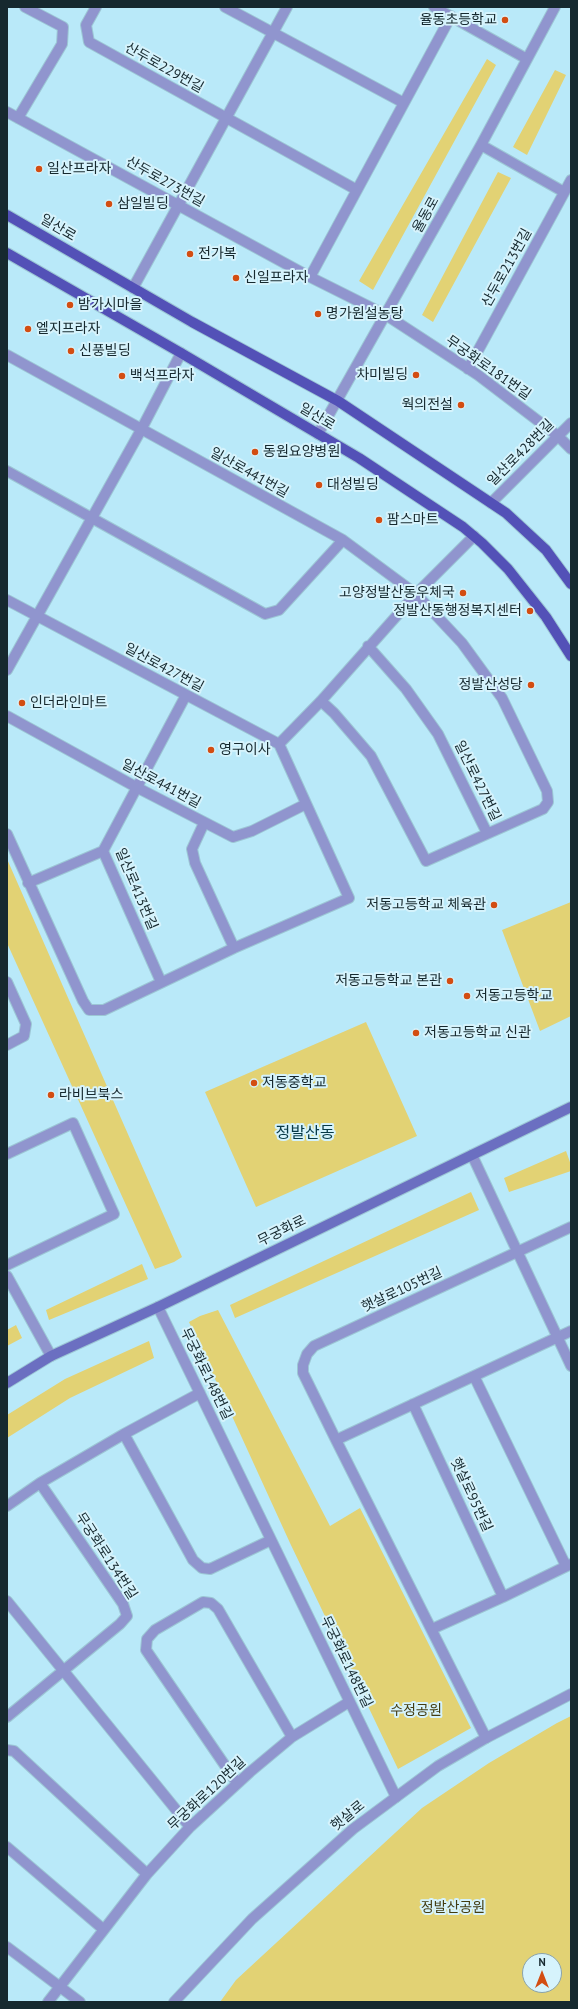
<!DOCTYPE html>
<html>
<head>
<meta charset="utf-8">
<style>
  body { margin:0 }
  #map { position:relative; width:578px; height:2009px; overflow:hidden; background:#b9e9f9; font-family:"PT Sans",sans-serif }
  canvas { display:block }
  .frame { position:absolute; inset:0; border:8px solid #16292f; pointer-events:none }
  .north { position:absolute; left:522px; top:1953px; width:40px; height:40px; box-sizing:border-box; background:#d6f3fc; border:1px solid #89a2aa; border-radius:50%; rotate:0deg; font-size:11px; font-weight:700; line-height:16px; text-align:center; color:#16292f }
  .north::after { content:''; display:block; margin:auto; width:14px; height:18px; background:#d34d12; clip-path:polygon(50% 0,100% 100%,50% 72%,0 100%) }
</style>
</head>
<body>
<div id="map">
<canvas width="578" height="2009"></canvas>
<div class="frame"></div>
<div class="north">N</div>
</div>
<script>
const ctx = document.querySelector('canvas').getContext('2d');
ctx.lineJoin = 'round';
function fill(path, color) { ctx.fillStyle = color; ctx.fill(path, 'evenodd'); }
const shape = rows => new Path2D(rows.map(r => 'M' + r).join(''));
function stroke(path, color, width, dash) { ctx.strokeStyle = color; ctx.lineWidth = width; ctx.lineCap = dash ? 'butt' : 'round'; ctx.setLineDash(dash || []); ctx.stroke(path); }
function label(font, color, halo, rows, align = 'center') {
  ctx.font = font + ' "PT Sans","Noto Sans KR",sans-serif'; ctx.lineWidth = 4; ctx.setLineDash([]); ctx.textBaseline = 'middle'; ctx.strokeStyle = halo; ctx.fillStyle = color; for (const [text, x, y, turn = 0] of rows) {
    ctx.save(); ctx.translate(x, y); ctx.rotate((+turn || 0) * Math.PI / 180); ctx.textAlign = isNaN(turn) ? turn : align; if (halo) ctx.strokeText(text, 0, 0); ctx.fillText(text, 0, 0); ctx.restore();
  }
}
fill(shape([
  [487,59,496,65,373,290,359,281],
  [555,70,566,75,527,155,513,147],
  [498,172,511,178,433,322,422,315],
  [7,859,182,1257,174,1262,155,1269,7,943],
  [571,902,571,1016,540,1031,502,930],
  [366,1022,417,1136,256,1207,205,1092],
  [566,1151,571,1165,571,1171,509,1192,504,1178],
  [471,1192,479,1210,235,1318,230,1305],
  [142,1264,148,1279,49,1320,46,1310],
  [218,1310,330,1526,360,1508,471,1728,398,1769,290,1543,189,1322,200,1316],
  [16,1325,22,1338,7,1346,7,1330],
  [149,1341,154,1358,70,1398,7,1438,7,1415,65,1379],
  [571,1716,571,2002,220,2002,236,1980,422,1808,489,1763,557,1723],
  [530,1961,554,1961,554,1985,530,1985]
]), '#e2d274');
const minor = shape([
  [96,7,86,25,89,42,357,190],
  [225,7,404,103],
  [434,7,527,59],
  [7,112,310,277,386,315,478,375,558,436,571,449],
  [18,118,62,44,63,27,25,7],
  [481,145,564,192],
  [310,277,451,16],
  [133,288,287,7],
  [7,355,343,540,416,594,462,643,502,698,547,791,548,802,543,809,426,861,371,756,334,713,321,701],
  [468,369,571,180],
  [318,434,481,145,555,7],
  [7,471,265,614,279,610,343,540],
  [491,503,571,423],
  [7,600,279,744,321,701,416,594,474,536],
  [368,646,406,689,438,734,487,833],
  [7,670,141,430,181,353],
  [7,716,136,787,233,837,252,831,306,804],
  [204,823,192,849,195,863,234,948],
  [7,834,83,1001,89,1010,104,1010,234,948,349,898,279,744],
  [28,883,103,851],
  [7,982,26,1024,24,1036,7,1045],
  [161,982,103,851,186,695],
  [7,1154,73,1123,114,1214,7,1265],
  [472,1155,571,1366],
  [7,1276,51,1356],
  [158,1307,396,1797],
  [474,1376,566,1566],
  [413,1404,503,1597],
  [124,1434,193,1560,202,1568,210,1569,271,1540],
  [336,1440,571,1331],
  [7,1506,40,1483,124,1434,200,1393],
  [7,1601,190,1827],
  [432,1629,503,1597,571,1564],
  [7,1717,120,1624,127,1616,123,1604,40,1483],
  [486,1738,336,1440,303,1373,303,1365,307,1354,314,1346,571,1227],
  [7,1750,14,1751,147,1874],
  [237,1783,146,1650,147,1639,155,1630,203,1602,211,1603,218,1609,292,1737],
  [7,1847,103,1929],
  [7,1947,80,2002],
  [48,2002,147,1874,190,1827,250,1772,292,1737,349,1702]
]);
const tertiary = shape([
  [174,2002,252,1919,353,1829,438,1766,486,1738,571,1694]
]);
const secondary = shape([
  [7,1383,51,1356,158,1307,571,1107]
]);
const primary = shape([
  [7,215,192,322,338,401,506,513,546,550,571,584],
  [7,253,181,353,359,458,463,527,482,543,508,569,546,617,571,656]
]);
stroke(minor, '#9cc6d5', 12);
stroke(tertiary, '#9cc6d5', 12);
stroke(secondary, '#9cc6d5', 12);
stroke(primary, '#9cc6d5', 12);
stroke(minor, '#9095ce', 10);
stroke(tertiary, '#9095ce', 10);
stroke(secondary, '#6b6fc1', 10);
stroke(primary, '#5351b7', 10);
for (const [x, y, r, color] of [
  [505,20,4,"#d34d12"],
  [39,169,4,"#d34d12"],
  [109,204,4,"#d34d12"],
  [190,254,4,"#d34d12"],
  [236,278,4,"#d34d12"],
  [70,305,4,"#d34d12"],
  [318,314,4,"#d34d12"],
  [28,329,4,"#d34d12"],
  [71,351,4,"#d34d12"],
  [416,375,4,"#d34d12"],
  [122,376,4,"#d34d12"],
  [461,405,4,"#d34d12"],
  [255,452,4,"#d34d12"],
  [319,485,4,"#d34d12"],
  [379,520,4,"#d34d12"],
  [463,593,4,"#d34d12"],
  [530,611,4,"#d34d12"],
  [531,685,4,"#d34d12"],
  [22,703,4,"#d34d12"],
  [211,750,4,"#d34d12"],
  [494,905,4,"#d34d12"],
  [450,981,4,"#d34d12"],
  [467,996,4,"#d34d12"],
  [416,1033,4,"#d34d12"],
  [254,1083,4,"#d34d12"],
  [51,1095,4,"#d34d12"]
]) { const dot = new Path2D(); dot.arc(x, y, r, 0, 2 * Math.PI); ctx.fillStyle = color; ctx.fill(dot); stroke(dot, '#d6f3fc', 1.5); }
label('14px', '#16292f', '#d6f3fc', [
  ["율동초등학교",497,20,"right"],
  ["일산프라자",47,169],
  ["삼일빌딩",117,204],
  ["전가복",198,254],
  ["신일프라자",244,278],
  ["밤가시마을",78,305],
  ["명가원설농탕",326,314],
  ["엘지프라자",36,329],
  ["신풍빌딩",79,351],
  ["차미빌딩",408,375,"right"],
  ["백석프라자",130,376],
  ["웍의전설",453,405,"right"],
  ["동원요양병원",263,452],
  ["대성빌딩",327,485],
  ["팜스마트",387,520],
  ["고양정발산동우체국",455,593,"right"],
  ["정발산동행정복지센터",522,611,"right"],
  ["정발산성당",523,685,"right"],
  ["인더라인마트",30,703],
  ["영구이사",219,750],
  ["저동고등학교 체육관",486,905,"right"],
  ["저동고등학교 본관",442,981,"right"],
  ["저동고등학교",475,996],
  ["저동고등학교 신관",424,1033],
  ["저동중학교",262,1083],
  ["라비브북스",59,1095]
], 'left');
label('14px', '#16292f', '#d6f3fc', [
  ["산두로229번길",164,68,29],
  ["산두로273번길",165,182,29],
  ["율동로",426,215,-61],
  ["일산로",58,228,30],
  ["산두로213번길",507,268,-61],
  ["무궁화로181번길",488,368,35],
  ["일산로",317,417,31],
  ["일산로428번길",521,453,-45],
  ["일산로441번길",249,473,29],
  ["일산로427번길",164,668,28],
  ["일산로427번길",477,781,64],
  ["일산로441번길",161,784,28],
  ["일산로413번길",136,889,67],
  ["무궁화로",282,1231,-26],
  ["햇살로105번길",402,1290,-25],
  ["무궁화로148번길",206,1374,64],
  ["햇살로95번길",471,1495,65],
  ["무궁화로134번길",106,1556,57],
  ["무궁화로148번길",346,1662,64],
  ["무궁화로120번길",207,1794,-43],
  ["햇살로",348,1816,-39]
]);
label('14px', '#433c10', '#d6f3fc', [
  ["수정공원",416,1711],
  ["정발산공원",453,1908]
]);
label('16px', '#073946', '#d6f3fc', [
  ["정발산동",305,1133]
]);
</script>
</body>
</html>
